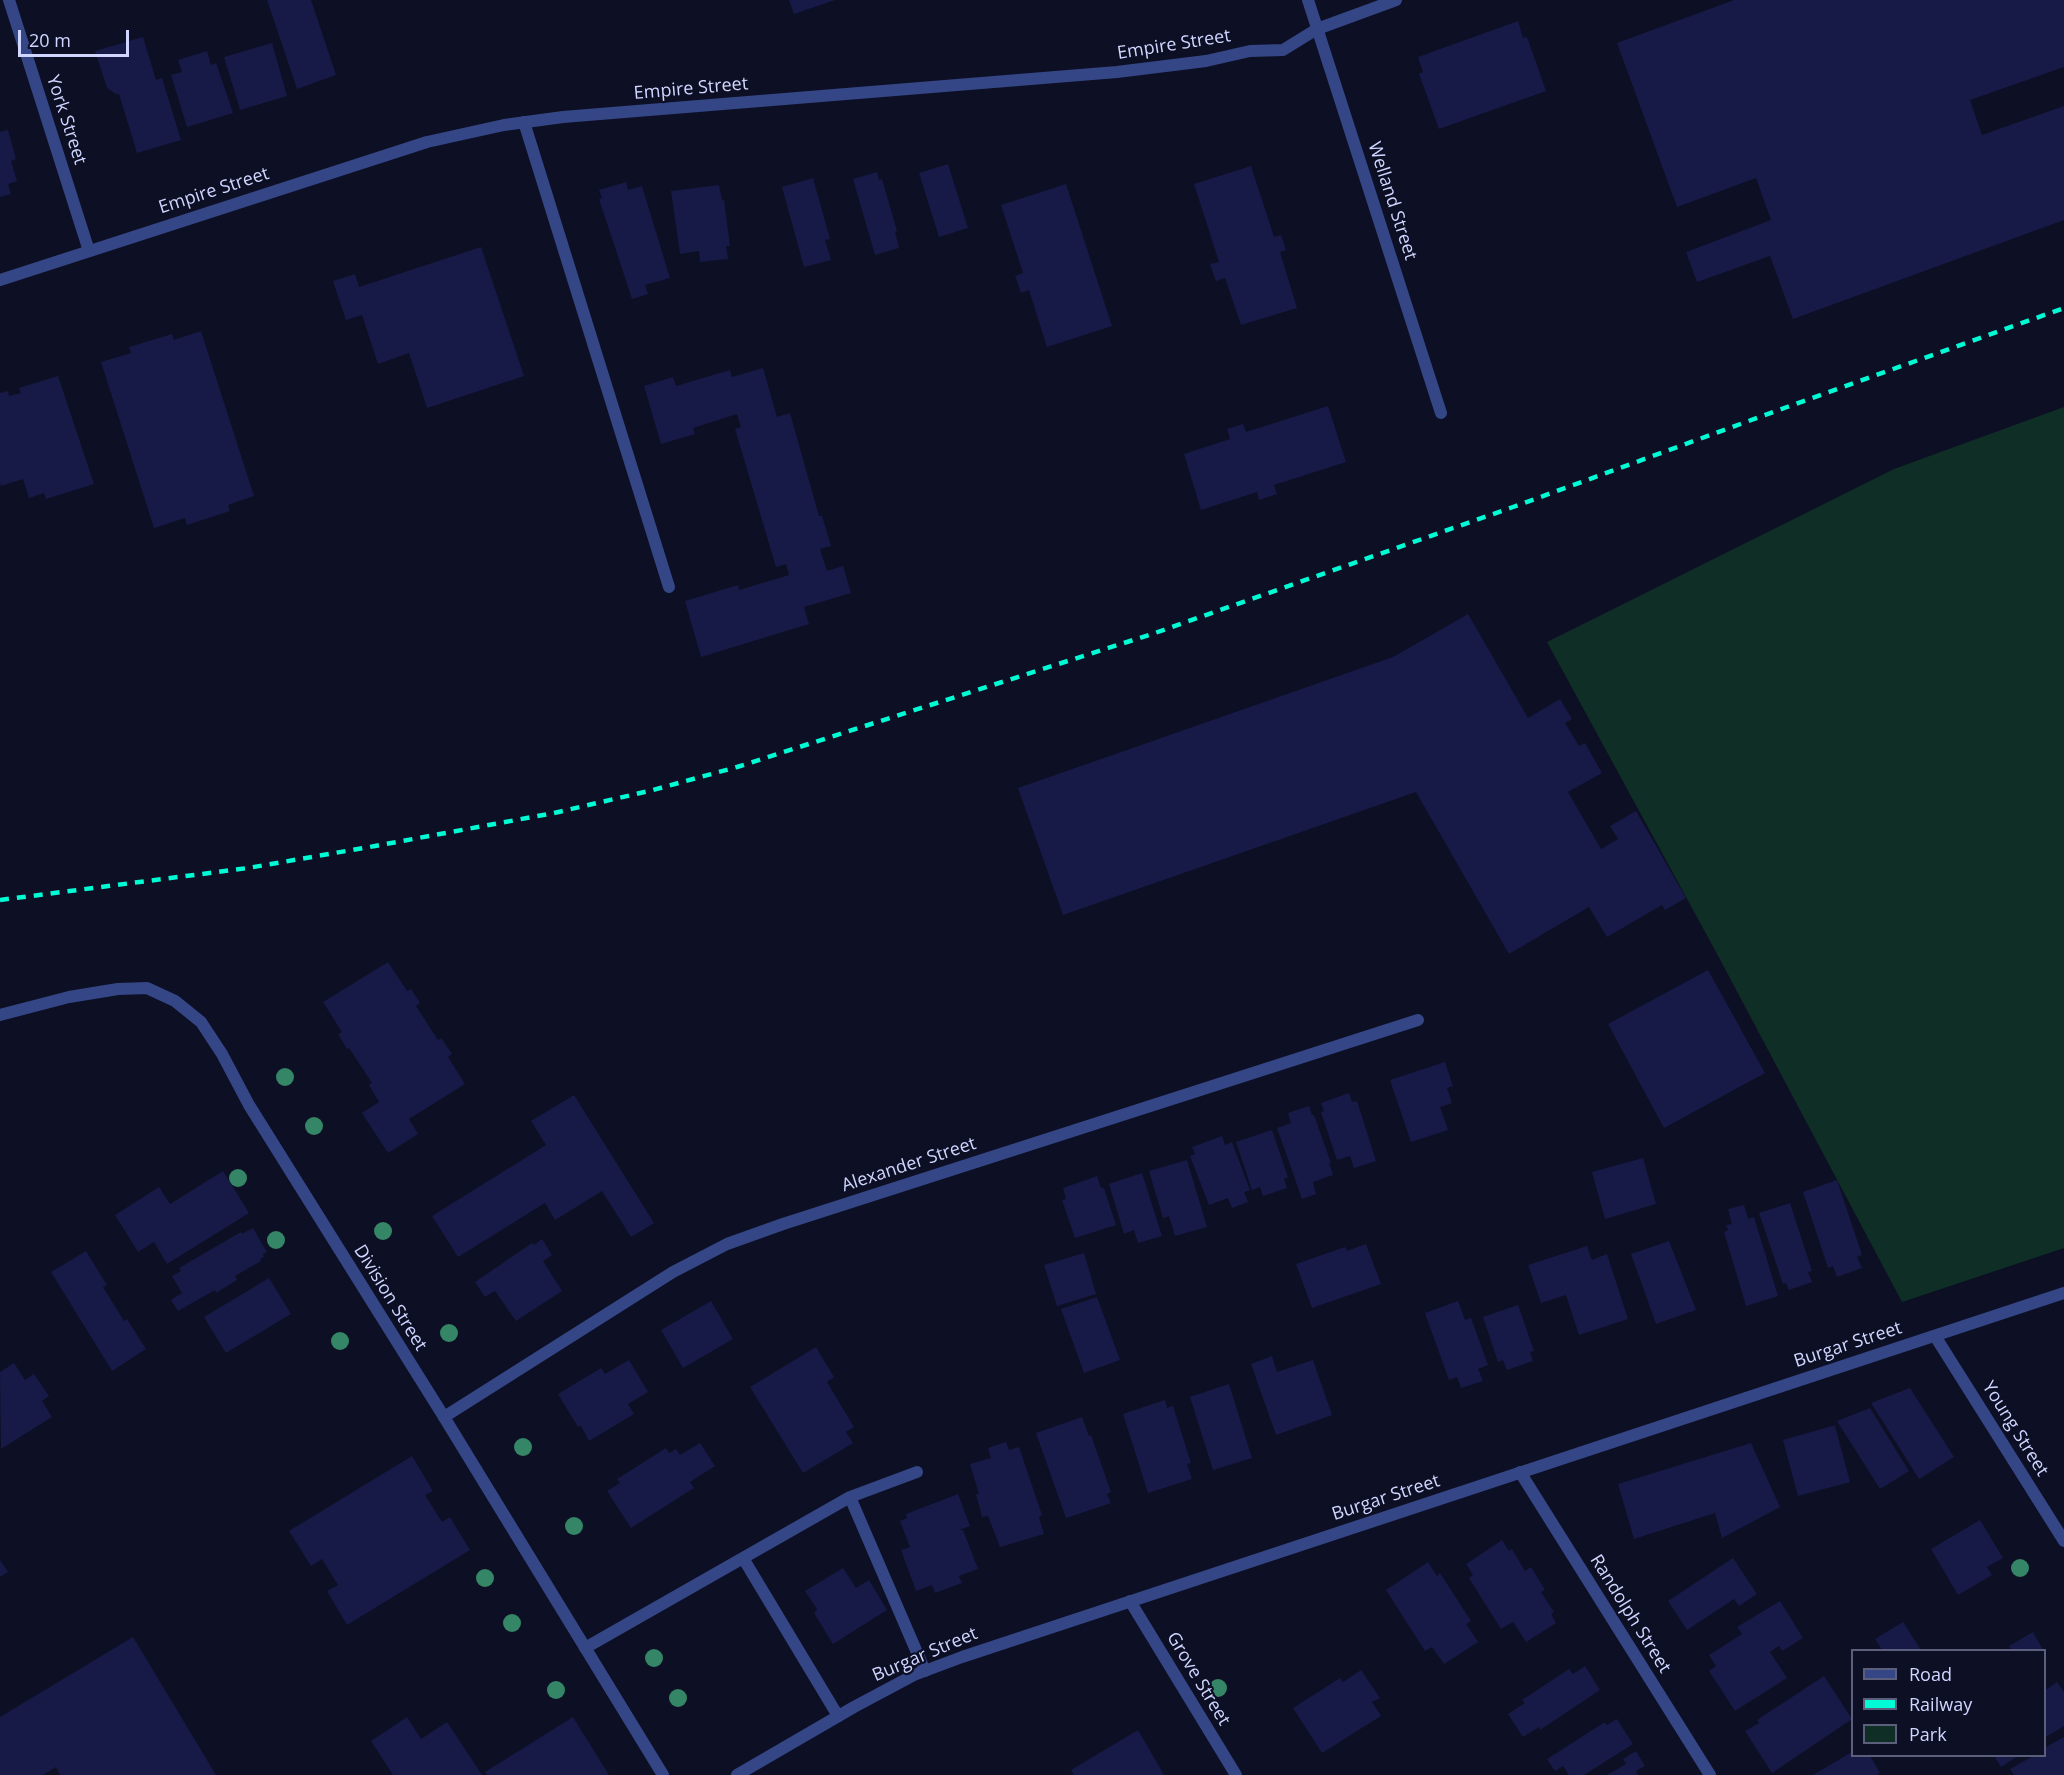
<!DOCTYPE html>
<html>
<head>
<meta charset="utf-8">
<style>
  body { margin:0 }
  #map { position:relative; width:2064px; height:1775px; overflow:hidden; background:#0d0f24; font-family:"Open Sans",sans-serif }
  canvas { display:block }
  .legend { position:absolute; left:1851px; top:1649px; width:195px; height:108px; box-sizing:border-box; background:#0d0f24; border:2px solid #5b5f7c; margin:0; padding:8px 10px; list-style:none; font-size:18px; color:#d0d6ff }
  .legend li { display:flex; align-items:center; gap:12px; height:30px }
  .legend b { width:30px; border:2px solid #5b5f7c }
  .scale { position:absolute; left:18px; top:30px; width:111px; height:27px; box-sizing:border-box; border:3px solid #d0d6ff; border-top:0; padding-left:8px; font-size:18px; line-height:21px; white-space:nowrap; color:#d0d6ff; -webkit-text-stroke:4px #0d0f24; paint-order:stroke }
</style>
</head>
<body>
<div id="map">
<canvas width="2064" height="1775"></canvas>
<ul class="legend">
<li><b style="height:8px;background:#344686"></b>Road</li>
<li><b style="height:8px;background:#00fbd4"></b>Railway</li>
<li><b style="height:16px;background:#0f2e25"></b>Park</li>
</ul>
<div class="scale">20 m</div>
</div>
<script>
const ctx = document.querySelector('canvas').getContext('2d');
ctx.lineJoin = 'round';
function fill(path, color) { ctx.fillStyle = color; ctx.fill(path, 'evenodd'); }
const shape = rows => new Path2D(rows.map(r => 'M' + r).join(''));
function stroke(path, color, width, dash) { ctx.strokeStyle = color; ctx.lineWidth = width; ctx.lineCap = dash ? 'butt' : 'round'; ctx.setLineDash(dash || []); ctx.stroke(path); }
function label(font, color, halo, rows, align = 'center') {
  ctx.font = font + ' "Open Sans",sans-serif'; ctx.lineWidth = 4.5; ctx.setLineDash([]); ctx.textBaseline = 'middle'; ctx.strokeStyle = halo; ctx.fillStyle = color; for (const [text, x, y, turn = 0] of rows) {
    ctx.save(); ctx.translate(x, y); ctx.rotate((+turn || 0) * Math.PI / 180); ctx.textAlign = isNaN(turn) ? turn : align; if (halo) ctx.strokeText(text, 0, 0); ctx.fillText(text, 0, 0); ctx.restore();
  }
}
fill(shape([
  [2064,407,2064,1248,1902,1302,1716,952,1547,642,1894,469]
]), '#0f2e25');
fill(shape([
  [267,0,311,0,336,75,297,89],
  [789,0,835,0,794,14],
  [1734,0,2064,0,2064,67,1970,100,1982,135,2064,106,2064,220,1793,319,1770,256,1697,282,1686,252,1771,220,1756,178,1677,207,1617,43],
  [1518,21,1523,38,1527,37,1546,91,1439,129,1419,74,1423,72,1418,57],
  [143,37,156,80,162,78,181,140,137,153,119,94,116,94,107,88,95,51],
  [272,43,287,96,240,110,224,57],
  [207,51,211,65,216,63,233,113,187,127,171,75,182,72,178,60],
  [8,130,16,159,11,161,17,181,8,184,11,194,0,197,0,132],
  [948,164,968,228,939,237,919,173],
  [1251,166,1274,237,1281,235,1286,250,1280,252,1297,308,1241,325,1225,278,1216,281,1210,264,1219,262,1194,184],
  [877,172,879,180,882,179,897,231,895,232,899,248,875,255,853,179],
  [813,178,830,239,825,240,831,260,804,267,782,187],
  [626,182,628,190,642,186,670,278,645,285,648,294,632,299,599,199,602,198,599,190],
  [1066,184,1112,326,1047,347,1029,290,1021,293,1015,276,1023,273,1001,205],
  [719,185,722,200,724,200,730,246,726,246,728,259,700,262,699,251,680,254,671,191],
  [481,247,524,376,427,408,409,353,378,364,362,315,346,320,333,281,355,274,359,287],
  [201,331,254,496,228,505,230,511,187,525,185,518,154,528,101,362,131,353,129,347,172,334,174,340],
  [763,368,777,417,790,413,819,516,822,516,831,546,820,549,827,571,843,566,851,593,804,607,809,624,701,657,685,601,738,585,739,590,789,575,786,564,776,567,735,429,741,427,737,414,693,428,695,434,661,444,644,386,673,377,676,386,730,370,732,377],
  [58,376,94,484,46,499,44,493,29,498,23,479,1,486,0,483,0,393,8,391,9,396,21,393,19,388],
  [1328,406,1346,462,1274,485,1277,494,1259,500,1257,492,1201,510,1184,454,1230,439,1227,429,1243,424,1246,432],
  [1468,614,1528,718,1560,699,1572,719,1565,723,1579,746,1585,743,1602,773,1568,792,1601,849,1618,839,1610,826,1636,811,1686,898,1665,910,1662,905,1607,937,1589,907,1509,954,1416,792,1063,915,1018,788,1393,657],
  [388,962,407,991,411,989,420,1003,416,1006,438,1040,441,1038,452,1054,448,1057,465,1084,409,1119,418,1134,388,1153,362,1113,379,1102,369,1085,372,1083,349,1048,347,1049,338,1034,342,1032,323,1002],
  [1708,970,1765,1073,1664,1128,1608,1024],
  [1445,1062,1453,1086,1447,1088,1452,1103,1440,1107,1448,1130,1411,1142,1390,1080],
  [1349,1093,1352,1102,1357,1101,1376,1161,1354,1168,1350,1156,1337,1160,1321,1112,1324,1111,1321,1103],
  [574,1095,654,1223,631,1237,602,1191,555,1220,545,1203,458,1257,432,1216,546,1145,531,1121],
  [1309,1106,1312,1115,1314,1115,1331,1163,1329,1163,1333,1175,1313,1182,1316,1194,1302,1199,1277,1128,1291,1123,1288,1113],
  [1272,1130,1288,1177,1284,1179,1287,1188,1263,1196,1260,1187,1252,1190,1236,1142],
  [1222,1136,1225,1145,1232,1142,1250,1190,1244,1192,1248,1202,1232,1208,1228,1198,1209,1205,1190,1156,1195,1154,1192,1147],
  [1643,1158,1656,1204,1605,1219,1592,1172],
  [1187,1160,1207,1227,1175,1236,1169,1216,1163,1218,1149,1171],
  [223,1171,249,1213,167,1264,154,1242,138,1252,115,1215,159,1187,170,1204],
  [1142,1173,1162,1236,1138,1243,1134,1230,1124,1234,1109,1184],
  [1097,1176,1101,1188,1104,1188,1116,1225,1075,1238,1062,1200,1066,1199,1063,1188],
  [1837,1180,1862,1255,1857,1257,1862,1268,1837,1277,1833,1266,1828,1268,1803,1192],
  [1790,1203,1812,1271,1808,1272,1812,1282,1789,1290,1786,1283,1783,1284,1759,1213],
  [1744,1205,1748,1219,1754,1217,1778,1296,1746,1306,1724,1232,1728,1230,1726,1225,1732,1224,1728,1209],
  [253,1228,267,1252,263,1254,264,1257,260,1259,261,1261,235,1276,237,1280,216,1293,215,1290,178,1311,171,1300,182,1293,172,1276,181,1271,179,1268,241,1232,242,1234],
  [542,1239,552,1255,543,1261,562,1291,516,1321,495,1291,485,1297,475,1282,532,1243,534,1245],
  [1669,1241,1696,1310,1656,1324,1631,1254],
  [1366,1244,1381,1284,1312,1308,1296,1264,1345,1247,1347,1251],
  [1587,1246,1592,1260,1607,1254,1628,1319,1579,1335,1566,1295,1541,1303,1528,1265],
  [86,1251,107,1285,103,1287,124,1321,127,1319,146,1349,112,1371,51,1272],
  [1084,1253,1096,1294,1057,1306,1044,1265],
  [269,1278,291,1314,226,1353,204,1317],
  [1097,1297,1120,1360,1084,1373,1061,1309],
  [711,1301,733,1339,683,1368,661,1330],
  [1458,1301,1465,1320,1471,1318,1488,1365,1478,1369,1483,1381,1461,1388,1457,1377,1449,1380,1425,1313],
  [1518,1305,1534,1351,1530,1352,1533,1361,1507,1370,1503,1360,1498,1362,1483,1317],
  [816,1347,834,1377,827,1382,854,1427,846,1432,853,1443,803,1473,750,1387],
  [1272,1356,1277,1372,1313,1360,1332,1415,1276,1435,1251,1364],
  [629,1360,648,1392,628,1404,634,1414,589,1441,581,1426,578,1427,558,1394,601,1368,605,1374],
  [14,1363,25,1380,34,1374,49,1396,42,1401,52,1417,1,1449,0,1372],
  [1229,1384,1252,1458,1213,1470,1190,1397],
  [1910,1388,1954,1457,1919,1479,1871,1403],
  [1165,1400,1167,1408,1173,1406,1191,1463,1187,1464,1192,1479,1148,1493,1123,1414],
  [1870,1408,1909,1471,1880,1489,1837,1421],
  [1082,1417,1089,1436,1091,1435,1111,1492,1107,1494,1111,1503,1066,1518,1036,1433],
  [1832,1426,1835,1426,1850,1482,1798,1496,1783,1440],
  [1006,1442,1009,1450,1019,1447,1042,1515,1039,1517,1044,1534,1000,1547,988,1516,982,1517,976,1494,979,1494,970,1464,991,1458,988,1448],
  [700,1443,715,1466,690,1482,694,1488,631,1528,607,1491,620,1483,617,1479,666,1448,669,1453,676,1449,680,1455],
  [1751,1443,1780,1507,1722,1538,1715,1513,1634,1539,1618,1484],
  [412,1456,433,1491,425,1495,442,1522,450,1517,470,1550,347,1625,327,1591,338,1585,322,1559,311,1566,289,1531],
  [958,1494,970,1526,959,1530,963,1530,978,1569,959,1576,962,1583,935,1593,932,1585,916,1591,901,1550,910,1547,900,1521,907,1518,906,1514],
  [1980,1520,2003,1558,1987,1567,1992,1575,1958,1595,1931,1549],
  [1502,1540,1509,1551,1512,1549,1525,1571,1531,1567,1545,1590,1541,1592,1554,1612,1551,1614,1556,1623,1526,1642,1513,1622,1501,1629,1469,1578,1473,1575,1466,1564],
  [1733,1558,1757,1594,1739,1606,1734,1599,1687,1630,1668,1601],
  [0,1560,8,1572,0,1577],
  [1428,1562,1437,1576,1440,1573,1471,1621,1466,1624,1478,1642,1444,1664,1432,1647,1425,1651,1386,1590],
  [843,1568,856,1588,869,1580,887,1610,833,1644,814,1613,817,1609,805,1591],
  [1780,1601,1803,1638,1782,1651,1779,1646,1770,1652,1787,1678,1735,1711,1709,1671,1716,1666,1709,1655,1742,1634,1737,1627],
  [1903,1622,1921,1650,1882,1650,1875,1639],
  [2033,1632,2043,1650,2012,1650,2009,1646],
  [133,1637,216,1775,60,1775,56,1767,43,1775,0,1775,0,1717],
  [1585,1666,1600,1690,1540,1730,1539,1727,1523,1737,1508,1714,1525,1703,1522,1700,1569,1669,1573,1674],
  [1361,1670,1380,1698,1372,1702,1381,1716,1322,1753,1293,1708,1340,1678,1343,1682],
  [1824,1676,1852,1719,1772,1773,1745,1731,1759,1723,1757,1720],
  [2057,1682,2064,1692,2064,1726,2044,1738,2044,1691],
  [407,1717,421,1739,447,1722,482,1775,393,1775,371,1741],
  [573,1717,609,1775,487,1775,485,1772],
  [1617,1719,1633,1744,1584,1775,1569,1775,1563,1766,1555,1771,1547,1759,1605,1722,1607,1725],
  [1138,1730,1164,1775,1074,1775,1071,1770],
  [2064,1737,2064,1775,2014,1775,2010,1769,2033,1756,2044,1756,2044,1748],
  [1636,1751,1645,1766,1636,1771,1638,1775,1607,1775,1626,1764,1623,1759],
  [1852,1752,1852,1756,1870,1756,1880,1773,1877,1775,1813,1775],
  [1994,1756,2018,1756,2001,1767]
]), '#171a46');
stroke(shape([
  [524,122,669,587],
  [850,1497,925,1671],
  [743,1558,838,1716],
  [585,1648,850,1497,917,1472]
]), '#344686', 12);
stroke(shape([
  [9,0,89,251],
  [1308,0,1441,413],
  [0,280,427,142,504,125,563,117,1117,72,1206,61,1250,51,1283,50,1317,29,1396,0],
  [1935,1336,2064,1541],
  [444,1417,673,1272,727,1244,783,1224,1418,1020],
  [1520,1472,1710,1775],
  [1130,1601,1236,1775]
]), '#344686', 12);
stroke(shape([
  [0,1015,69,997,118,989,147,988,175,1001,201,1022,222,1054,249,1105,444,1417,663,1775],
  [737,1775,854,1707,914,1675,962,1657,2064,1293]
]), '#344686', 12);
stroke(shape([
  [0,900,248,868,375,846,554,813,653,790,737,767,1152,634,1513,507,1787,407,2064,308]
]), '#00fbd4', 4.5, [9, 8]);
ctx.fillStyle = '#348667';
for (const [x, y] of [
  [285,1077],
  [314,1126],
  [238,1178],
  [383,1231],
  [276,1240],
  [449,1333],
  [340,1341],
  [523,1447],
  [574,1526],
  [2020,1568],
  [485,1578],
  [512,1623],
  [654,1658],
  [1218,1688],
  [556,1690],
  [678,1698]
]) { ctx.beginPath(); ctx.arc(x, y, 9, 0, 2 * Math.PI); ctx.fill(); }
label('18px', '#d0d6ff', '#0d0f24', [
  ["Empire Street",1174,45,-9],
  ["Empire Street",691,89,-5],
  ["York Street",66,120,72],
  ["Empire Street",214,191,-18],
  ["Welland Street",1392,201,72],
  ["Alexander Street",909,1165,-18],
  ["Division Street",390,1298,58],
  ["Burgar Street",1848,1345,-18],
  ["Young Street",2015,1429,58],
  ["Burgar Street",1386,1498,-18],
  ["Randolph Street",1630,1614,58],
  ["Burgar Street",925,1655,-23],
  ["Grove Street",1198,1679,59]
]);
</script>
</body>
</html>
